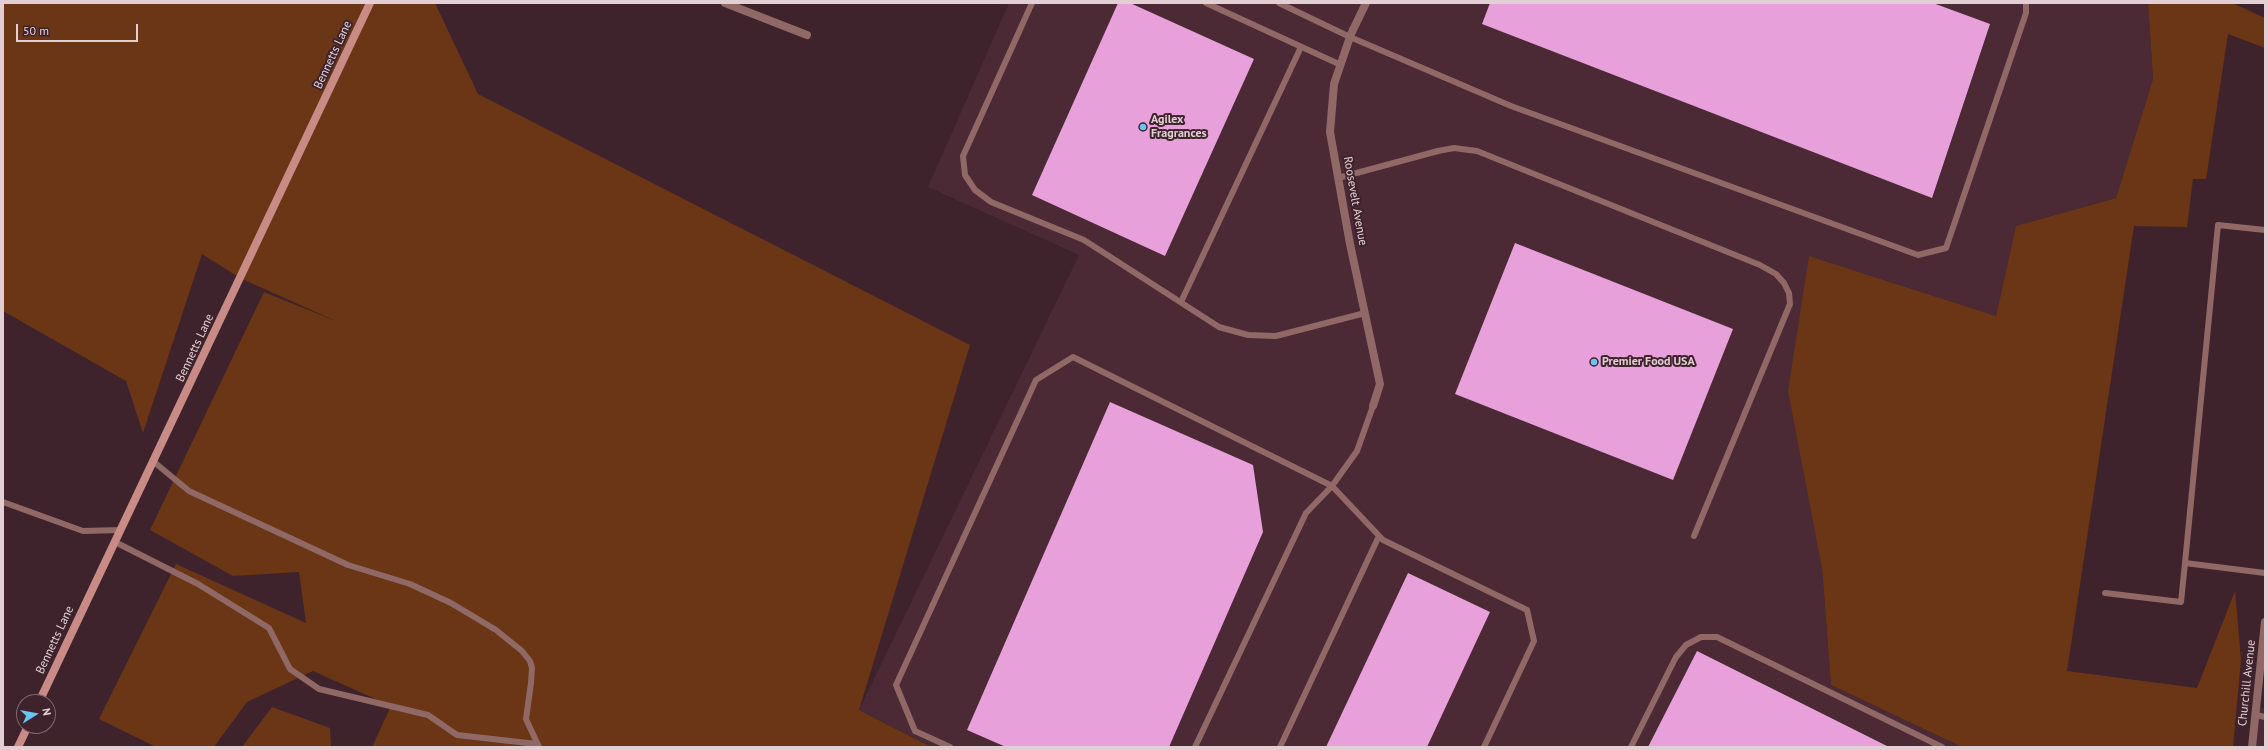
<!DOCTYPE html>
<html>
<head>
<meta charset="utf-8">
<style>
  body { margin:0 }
  #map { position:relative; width:2268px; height:750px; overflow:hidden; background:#3e232c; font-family:"PT Sans",sans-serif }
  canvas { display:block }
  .frame { position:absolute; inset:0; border:4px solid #e2cfd4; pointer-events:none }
  .north { position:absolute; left:16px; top:694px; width:40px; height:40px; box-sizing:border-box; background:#3e232c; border:1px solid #80686f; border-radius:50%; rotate:79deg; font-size:11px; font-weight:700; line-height:16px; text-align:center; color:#e2cfd4 }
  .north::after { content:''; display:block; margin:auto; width:14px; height:18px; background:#69c4f1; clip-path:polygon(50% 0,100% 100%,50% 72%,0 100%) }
  .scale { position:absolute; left:16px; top:24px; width:122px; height:18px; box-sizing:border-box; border:2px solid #e2cfd4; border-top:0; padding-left:5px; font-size:12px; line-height:14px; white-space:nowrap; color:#e2cfd4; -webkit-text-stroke:3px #3e232c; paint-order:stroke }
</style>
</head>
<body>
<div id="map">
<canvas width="2268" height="750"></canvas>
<div class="frame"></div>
<div class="north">N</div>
<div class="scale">50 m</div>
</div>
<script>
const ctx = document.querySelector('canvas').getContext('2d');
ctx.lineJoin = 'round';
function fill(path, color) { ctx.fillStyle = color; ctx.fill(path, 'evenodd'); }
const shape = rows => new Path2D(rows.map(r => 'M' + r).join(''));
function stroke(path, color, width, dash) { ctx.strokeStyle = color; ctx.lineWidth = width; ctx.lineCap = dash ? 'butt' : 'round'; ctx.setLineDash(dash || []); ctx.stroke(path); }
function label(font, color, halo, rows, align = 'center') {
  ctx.font = font + ' "PT Sans",sans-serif'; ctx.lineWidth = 4; ctx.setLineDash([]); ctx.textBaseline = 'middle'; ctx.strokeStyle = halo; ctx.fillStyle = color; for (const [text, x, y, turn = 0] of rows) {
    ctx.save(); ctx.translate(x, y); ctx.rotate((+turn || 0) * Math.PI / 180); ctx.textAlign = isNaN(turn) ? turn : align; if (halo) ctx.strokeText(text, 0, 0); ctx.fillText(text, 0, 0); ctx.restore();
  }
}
fill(shape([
  [1009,3,2148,3,2153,79,2116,198,2016,226,1996,316,1809,256,1822,568,1831,685,1962,747,931,747,859,710,1079,255,928,187],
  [2254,704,2265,709,2265,747,2248,747]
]), '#4b2935');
fill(shape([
  [3,3,435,3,478,94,970,345,859,710,931,747,372,747,391,706,313,671,247,702,214,747,156,747,99,719,176,564,306,623,299,572,233,576,150,530,264,292,338,322,240,278,202,254,143,433,126,381,3,311],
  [2148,3,2232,3,2265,18,2265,48,2228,34,2206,179,2193,179,2187,227,2134,226,2067,671,2197,688,2235,591,2241,659,2233,747,1962,747,1831,685,1822,568,1788,391,1809,256,1996,316,2016,226,2116,198,2153,79],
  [272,707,330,728,331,747,242,747]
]), '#6a3615');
fill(shape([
  [1118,3,1130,3,1254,59,1165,256,1032,195],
  [1490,3,1933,3,1990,24,1932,198,1482,24],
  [1515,243,1733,329,1673,480,1455,394],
  [1110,402,1253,465,1263,532,1169,747,1006,747,967,730],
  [1408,573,1490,612,1427,747,1326,747],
  [1697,651,1889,747,1648,747]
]), '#e7a0d9');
stroke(shape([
  [1032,3,963,156,965,175,975,190,991,202,1084,240,1219,327,1248,335,1276,336,1365,313],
  [1206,3,1341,65],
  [1279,3,1350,37,1511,106,1918,255,1946,248,2026,13,2026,3],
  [1338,178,1438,151,1454,148,1477,151,1760,265,1776,274,1784,283,1789,293,1790,304,1694,536],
  [2265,230,2218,225,2185,563,2265,573],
  [1181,302,1301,47],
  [154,462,189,491,348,565,410,584,451,603,496,630,522,651,530,661,532,668,531,683,526,719,539,747],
  [3,502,83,531,121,530],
  [115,542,198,584,269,628,290,669,319,689,428,715,457,735,537,744],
  [2105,593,2181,602,2185,563],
  [2256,715,2265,717],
  [950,747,915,731,896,685,1036,380,1073,357,1332,486,1357,451,1373,406],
  [1195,747,1306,513,1332,486,1383,540,1527,610,1534,641,1484,747],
  [1280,747,1379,536],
  [1631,747,1676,657,1686,645,1701,637,1717,637,1942,747]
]), '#906966', 6);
stroke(shape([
  [725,3,807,35],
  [1366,3,1351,34,1334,84,1330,132,1350,244,1380,384,1373,406],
  [2252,747,2265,622]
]), '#906966', 8);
stroke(shape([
  [39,702,370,3],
  [18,747,28,726]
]), '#c98b86', 8);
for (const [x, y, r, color] of [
  [1143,127,4,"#69c4f1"],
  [1594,362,4,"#69c4f1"]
]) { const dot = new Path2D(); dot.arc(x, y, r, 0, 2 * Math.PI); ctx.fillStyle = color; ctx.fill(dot); stroke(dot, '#3e232c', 1.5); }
label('12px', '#e2cfd4', '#3e232c', [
  ["Bennetts Lane",333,55,-65],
  ["Roosevelt Avenue",1355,201,80],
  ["Bennetts Lane",195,348,-65],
  ["Bennetts Lane",55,640,-65],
  ["Churchill Avenue",2247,683,-84]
]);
label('bold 12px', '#e2cfd4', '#3e232c', [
  ["Agilex",1151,120],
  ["Fragrances",1151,134],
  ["Premier Food USA",1602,362]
], 'left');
</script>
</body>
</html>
